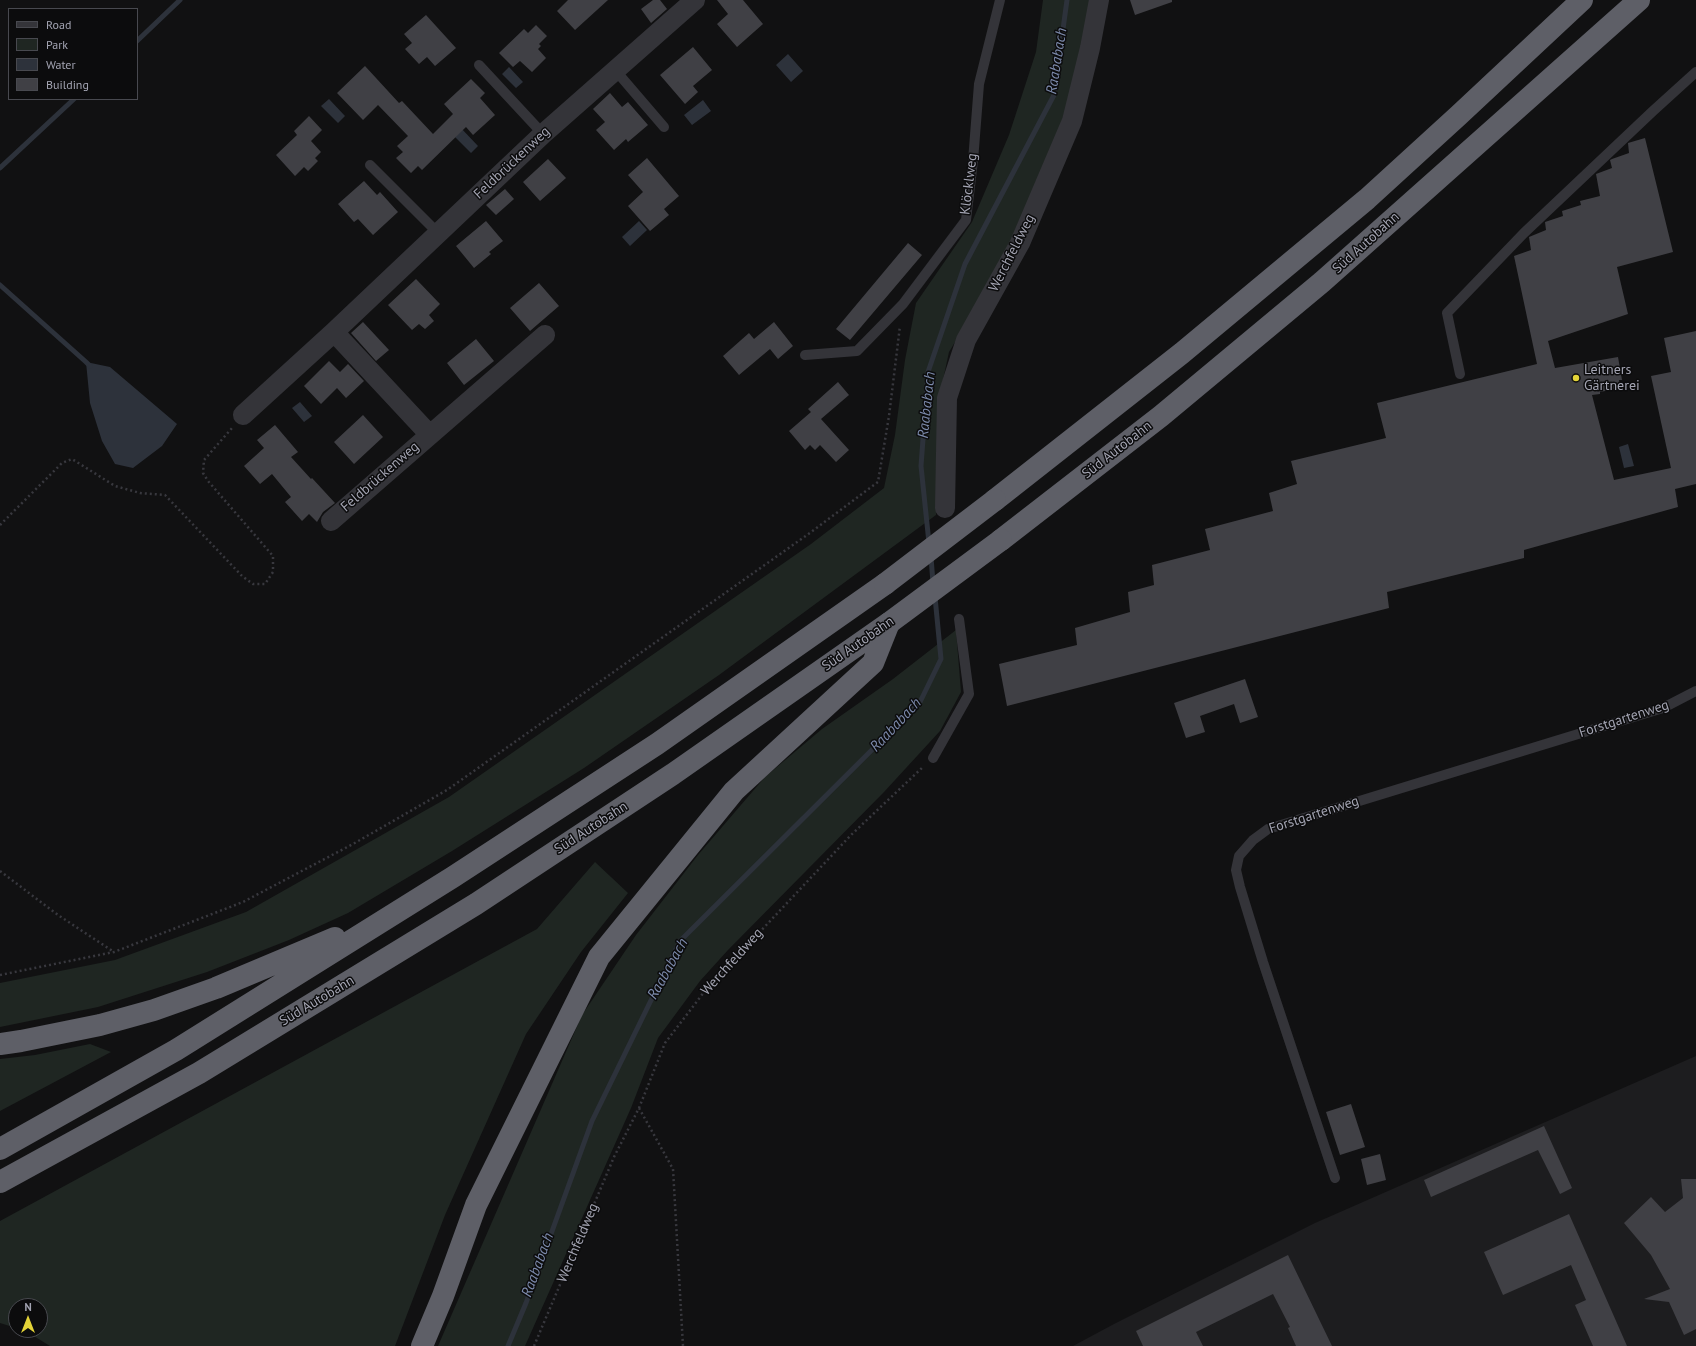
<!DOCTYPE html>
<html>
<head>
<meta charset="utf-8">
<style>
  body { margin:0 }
  #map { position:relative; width:1696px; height:1346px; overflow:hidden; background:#111112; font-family:"PT Sans",sans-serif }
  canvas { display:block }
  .legend { position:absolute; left:8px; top:8px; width:130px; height:92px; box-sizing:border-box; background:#0c0c0d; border:1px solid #48494f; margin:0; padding:5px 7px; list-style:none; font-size:12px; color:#a3a4b2 }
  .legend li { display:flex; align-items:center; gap:8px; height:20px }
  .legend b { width:20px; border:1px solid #48494f }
  .north { position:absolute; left:8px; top:1298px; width:40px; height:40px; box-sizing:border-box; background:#0c0c0d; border:1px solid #48494f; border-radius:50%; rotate:0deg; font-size:11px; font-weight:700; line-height:16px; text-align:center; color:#a3a4b2 }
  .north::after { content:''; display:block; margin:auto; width:14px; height:18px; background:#e3d338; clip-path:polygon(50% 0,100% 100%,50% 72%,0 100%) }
</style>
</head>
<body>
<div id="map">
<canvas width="1696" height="1346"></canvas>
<ul class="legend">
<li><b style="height:5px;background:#343439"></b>Road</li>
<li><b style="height:11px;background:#1f2622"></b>Park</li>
<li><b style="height:11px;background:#2d323b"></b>Water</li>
<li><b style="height:11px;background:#404045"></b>Building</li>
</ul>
<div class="north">N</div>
</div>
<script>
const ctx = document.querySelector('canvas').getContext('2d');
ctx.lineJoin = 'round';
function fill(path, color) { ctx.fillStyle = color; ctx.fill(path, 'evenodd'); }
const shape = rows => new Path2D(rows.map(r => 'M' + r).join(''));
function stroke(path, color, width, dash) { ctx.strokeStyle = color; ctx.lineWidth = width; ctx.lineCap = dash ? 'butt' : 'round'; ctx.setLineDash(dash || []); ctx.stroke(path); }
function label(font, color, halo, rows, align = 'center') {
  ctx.font = font + ' "PT Sans",sans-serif'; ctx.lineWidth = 3; ctx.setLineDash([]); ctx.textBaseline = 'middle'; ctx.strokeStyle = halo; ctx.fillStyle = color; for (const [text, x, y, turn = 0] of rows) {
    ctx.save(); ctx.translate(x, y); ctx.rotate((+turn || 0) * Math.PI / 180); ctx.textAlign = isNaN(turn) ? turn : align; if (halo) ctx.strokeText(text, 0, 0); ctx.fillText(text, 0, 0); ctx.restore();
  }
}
fill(shape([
  [1696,1056,1696,1346,1073,1346,1114,1324,1315,1223]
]), '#1d1d1f');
fill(shape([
  [1043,0,1093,0,1065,119,1012,248,949,352,941,389,936,477,936,515,719,675,584,768,452,851,348,913,289,940,207,972,98,1007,0,1027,0,983,115,960,246,912,449,797,811,544,884,488,895,435,905,360,916,303,972,222,1009,135,1036,52],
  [956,630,961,692,940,731,884,792,728,950,700,981,658,1038,631,1108,525,1346,438,1346,582,1015,636,935,698,855,765,777,822,729,893,679],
  [595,862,628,893,581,952,526,1034,445,1215,395,1346,50,1346,24,1330,40,1330,40,1306,16,1306,16,1328,0,1323,0,1221,537,929],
  [90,1044,111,1052,0,1111,0,1059,35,1055]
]), '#1f2622');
fill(shape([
  [788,54,803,71,791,82,776,65],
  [509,67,523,82,516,88,502,74],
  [329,99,345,116,338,123,321,106],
  [703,100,711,111,692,125,684,115],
  [460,127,478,146,471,153,452,134],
  [639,221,647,230,630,246,622,237],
  [86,362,110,367,177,424,162,446,133,468,115,464,102,441,90,403],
  [300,402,312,416,304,422,292,408],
  [1628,444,1634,466,1624,468,1619,447]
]), '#2d323b');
stroke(shape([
  [137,41,180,0],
  [0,168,74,99],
  [0,285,86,362,90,366],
  [929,543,921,466,928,372,965,264,1054,95,1067,0],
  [931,557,933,583],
  [508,1346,526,1303,592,1121,680,941,920,702,941,659,935,597]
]), '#2d323b', 5);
fill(shape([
  [568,0,608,0,575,30,557,11],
  [653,0,660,0,667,9,651,23,641,9],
  [717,0,743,0,763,24,737,47,717,24,728,14],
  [1130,0,1172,0,1172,2,1135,15],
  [426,15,456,48,435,66,427,57,419,64,405,49,412,43,404,34],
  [536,25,547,36,539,44,541,46,538,49,546,58,532,72,520,61,513,67,499,53,524,29,528,33],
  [693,47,712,70,693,86,698,92,685,104,660,75],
  [365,66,399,103,402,101,433,134,453,114,444,104,471,79,485,93,480,98,495,115,473,135,466,127,422,170,418,166,411,173,396,158,403,152,397,146,408,136,378,105,363,120,337,93],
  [610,93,622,107,628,102,648,125,628,142,626,139,614,150,596,130,605,122,593,109],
  [309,116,322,130,311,141,321,152,315,158,318,161,308,171,304,167,295,176,276,155,297,135,294,131],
  [1645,138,1673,252,1617,267,1628,314,1548,341,1555,368,1618,357,1622,380,1619,380,1620,388,1600,392,1600,394,1592,395,1614,480,1671,468,1651,376,1671,372,1664,338,1696,331,1696,484,1675,489,1678,507,1524,550,1524,558,1387,592,1389,608,1007,706,999,664,1077,645,1075,628,1130,612,1128,592,1154,585,1152,565,1210,550,1205,529,1273,511,1269,493,1297,484,1291,461,1386,438,1377,403,1537,364,1514,256,1531,250,1529,237,1546,230,1545,222,1563,216,1562,211,1581,205,1580,201,1600,196,1596,174,1612,168,1610,160,1612,159,1629,153,1628,143],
  [647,158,679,196,664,209,669,215,650,231,628,206,643,192,628,175],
  [548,159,566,178,540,201,523,182],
  [364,181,377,195,380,192,398,212,373,235,358,219,354,222,338,204],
  [505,189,514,199,496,215,486,205],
  [486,221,503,241,489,252,491,254,474,268,456,246],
  [908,243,922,255,850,340,836,329],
  [416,279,440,304,429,315,434,321,425,329,419,324,412,330,388,305],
  [539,283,559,306,530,331,510,308],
  [363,322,389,350,376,361,351,333],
  [774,322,793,346,778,359,770,349,739,375,723,356,749,333,754,339],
  [476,339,494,361,464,385,447,363],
  [329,361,340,372,348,364,364,381,346,398,337,388,321,404,304,386],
  [838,382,849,395,821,419,849,450,836,462,820,445,815,450,810,445,805,450,789,431,811,412,808,409],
  [363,415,383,437,354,464,334,442],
  [275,425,298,452,291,457,311,479,312,478,335,503,323,512,317,522,309,514,302,521,285,502,291,497,272,474,260,484,244,466,264,448,257,440],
  [1245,679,1258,717,1240,723,1234,704,1200,716,1205,732,1186,738,1174,703],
  [1351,1104,1365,1147,1340,1155,1326,1112],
  [1544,1126,1572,1188,1560,1194,1538,1150,1431,1197,1424,1180],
  [1380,1154,1386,1180,1367,1185,1361,1159],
  [1681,1179,1696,1179,1696,1329,1684,1335,1669,1302,1644,1299,1670,1289,1651,1255,1624,1223,1651,1197,1665,1212,1683,1198],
  [1569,1214,1627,1346,1593,1346,1575,1305,1586,1300,1571,1265,1503,1295,1484,1252],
  [1288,1255,1332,1346,1296,1346,1288,1328,1290,1327,1273,1294,1196,1332,1203,1346,1143,1346,1136,1331]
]), '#404045');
stroke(shape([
  [0,525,62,463,72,459,115,486,140,493,165,495,242,576,253,584,265,584,273,572,273,556,208,481,203,473,204,460,232,428],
  [0,871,58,915,114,952],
  [0,975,114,952,243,902,353,844,447,790,807,535,878,482,889,416,900,326],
  [639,1108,673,1169,683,1346],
  [534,1346,614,1157,639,1108,665,1043,708,987,851,835,924,766]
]), '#38383e', 2.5, [2, 3]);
stroke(shape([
  [479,65,543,134],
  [616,71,664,127],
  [370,165,438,233],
  [805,355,857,351,903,304,966,220,973,161,979,84,1000,0],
  [1460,374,1447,313,1524,233,1653,111,1696,72],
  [933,758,969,694,959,619],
  [1335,1178,1263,962,1240,887,1236,870,1239,856,1253,840,1268,829,1663,708,1696,691]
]), '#343439', 10);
stroke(shape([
  [334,332,429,434],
  [243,415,334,332,543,134,695,0],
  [945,508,947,398,966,340,1020,243,1072,121,1090,48,1099,0],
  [331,521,545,335]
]), '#343439', 20);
stroke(shape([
  [995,500,1182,353,1367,199,1459,115,1582,0],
  [1001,540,1161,416,1322,282,1639,0],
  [0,1044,21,1041,100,1025,154,1010,216,988,335,938],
  [0,1149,176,1050,453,877,657,744,885,584],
  [0,1182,199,1073,476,904,673,774,889,623],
  [422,1346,443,1296,476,1205,599,957,734,791,873,663,889,623]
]), '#5e5f67', 22);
stroke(shape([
  [885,584,995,500],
  [889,623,1001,540]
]), '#5e5f67', 22);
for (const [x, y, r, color] of [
  [1576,378,4,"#e3d338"]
]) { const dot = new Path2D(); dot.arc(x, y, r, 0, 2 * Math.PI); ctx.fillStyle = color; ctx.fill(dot); stroke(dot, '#0c0c0d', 1.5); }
label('14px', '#a3a4b2', '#0c0c0d', [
  ["Feldbrückenweg",512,163,-43],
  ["Klöcklweg",969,184,-83],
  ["Süd Autobahn",1366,243,-42],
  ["Werchfeldweg",1012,253,-63],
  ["Süd Autobahn",1117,450,-38],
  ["Feldbrückenweg",380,477,-41],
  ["Süd Autobahn",858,644,-35],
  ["Forstgartenweg",1624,719,-18],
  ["Forstgartenweg",1314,815,-18],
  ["Süd Autobahn",591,828,-33],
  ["Werchfeldweg",732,962,-48],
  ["Süd Autobahn",317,1001,-31],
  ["Werchfeldweg",578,1243,-67]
]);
label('14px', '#a3a4b2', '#0c0c0d', [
  ["Leitners",1584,370],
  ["Gärtnerei",1584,386]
], 'left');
label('italic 15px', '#7c8aab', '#0c0c0d', [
  ["Raababach",1057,61,-81],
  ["Raababach",927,405,-84],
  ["Raababach",896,725,-47],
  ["Raababach",668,969,-61],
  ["Raababach",538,1265,-70]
]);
</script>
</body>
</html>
